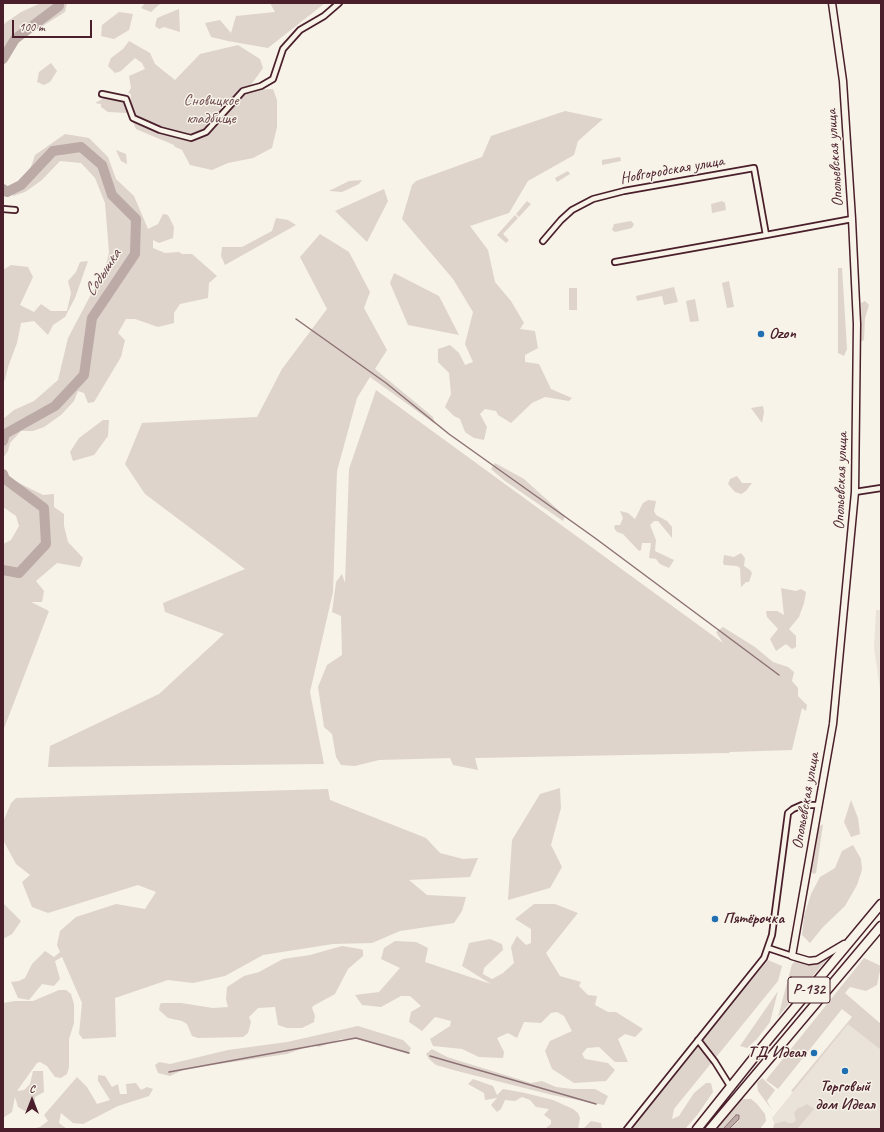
<!DOCTYPE html>
<html>
<head>
<meta charset="utf-8">
<style>
  body { margin:0 }
  #map { position:relative; width:884px; height:1132px; overflow:hidden; background:#f7f3e8; font-family:Caveat,sans-serif }
  canvas { display:block }
  .frame { position:absolute; inset:0; border:4px solid #4a1f2b; pointer-events:none }
  .north { position:absolute; left:12px; top:1080px; width:40px; height:40px; -webkit-text-stroke:3px #f7f3e8; paint-order:stroke; rotate:0deg; font-size:11px; font-weight:700; line-height:16px; text-align:center; color:#4a1f2b }
  .north::after { content:''; display:block; margin:auto; width:14px; height:18px; background:#4a1f2b; clip-path:polygon(50% 0,100% 100%,50% 72%,0 100%) }
  .scale { position:absolute; left:12px; top:20px; width:80px; height:18px; box-sizing:border-box; border:2px solid #4a1f2b; border-top:0; padding-left:5px; font-size:12px; line-height:14px; white-space:nowrap; color:#4a1f2b; -webkit-text-stroke:3px #f7f3e8; paint-order:stroke }
</style>
</head>
<body>
<div id="map">
<canvas width="884" height="1132"></canvas>
<div class="frame"></div>
<div class="north">С</div>
<div class="scale">100 m</div>
</div>
<script>
const ctx = document.querySelector('canvas').getContext('2d');
ctx.lineJoin = 'round';
function fill(path, color) { ctx.fillStyle = color; ctx.fill(path, 'evenodd'); }
const shape = rows => new Path2D(rows.map(r => 'M' + r).join(''));
function stroke(path, color, width, dash) { ctx.strokeStyle = color; ctx.lineWidth = width; ctx.lineCap = dash ? 'butt' : 'round'; ctx.setLineDash(dash || []); ctx.stroke(path); }
function label(font, color, halo, rows, align = 'center') {
  ctx.font = font + ' Caveat,sans-serif'; ctx.lineWidth = 3; ctx.setLineDash([]); ctx.textBaseline = 'middle'; ctx.strokeStyle = halo; ctx.fillStyle = color; for (const [text, x, y, turn = 0] of rows) {
    ctx.save(); ctx.translate(x, y); ctx.rotate((+turn || 0) * Math.PI / 180); ctx.textAlign = isNaN(turn) ? turn : align; if (halo) ctx.strokeText(text, 0, 0); ctx.fillText(text, 0, 0); ctx.restore();
  }
}
fill(shape([
  [876,610,881,610,881,696,874,648],
  [848,1023,881,1050,881,1129,777,1129,772,1118]
]), '#eae3da');
fill(shape([
  [41,3,67,3,65,12,17,42,3,67,3,27,5,23,21,12],
  [145,3,161,3,151,12,141,8],
  [270,3,325,3,268,48,228,41,211,37,205,23,220,20,231,33,236,16,275,12],
  [179,9,180,32,164,27,159,29,155,26,157,18],
  [119,12,133,14,129,30,114,39,101,36,102,25],
  [129,41,150,53,155,64,175,80,200,54,238,45,260,59,263,68,251,85,252,90,273,89,277,100,277,127,272,148,253,158,228,163,212,170,190,165,182,150,175,147,174,145,136,129,130,116,131,94,128,93,131,88,129,76,145,69,142,63,135,58,121,71,115,73,108,66,111,58,123,49],
  [51,63,57,71,50,82,44,85,37,82,39,72],
  [106,97,124,99,128,106,127,113,108,112,101,107,101,104,95,103],
  [565,111,603,119,578,141,574,155,528,181,509,213,470,226,488,250,495,282,511,301,524,323,520,329,535,331,538,348,525,355,525,362,539,364,551,389,572,398,569,401,545,397,532,403,511,423,498,415,496,411,485,409,480,414,487,427,484,440,474,438,465,432,460,419,454,416,445,407,451,394,449,373,438,362,438,349,450,345,459,353,465,365,473,362,465,344,473,312,453,279,402,219,412,185,416,181,482,157,491,136],
  [65,134,89,138,108,157,116,179,134,196,148,229,158,224,163,214,168,215,174,227,173,238,159,243,153,240,153,248,165,253,179,252,182,254,192,254,217,276,209,283,208,298,180,304,174,313,174,323,158,327,135,319,126,319,118,333,125,340,121,357,94,402,88,403,84,393,78,391,74,401,61,415,44,427,33,431,21,431,10,443,8,451,3,458,3,419,14,410,34,401,58,380,68,338,106,266,109,252,105,203,95,178,81,163,60,161,42,180,25,192,13,196,12,192,24,187,35,155],
  [116,150,126,154,127,164,121,161],
  [620,157,621,161,602,165,602,160],
  [568,171,570,174,557,182,555,178],
  [362,180,359,184,342,192,329,191,349,181],
  [384,189,388,201,367,242,335,211],
  [527,201,531,204,519,217,516,214],
  [722,201,725,203,726,210,712,213,711,204],
  [515,215,518,218,503,234,509,240,506,243,497,235],
  [276,218,288,220,296,225,225,265,221,256,222,247,242,247,272,231],
  [631,221,634,224,632,228,615,232,612,230,614,224],
  [320,234,349,252,370,292,364,308,387,350,375,369,433,417,435,424,370,377,357,398,337,471,333,592,310,692,324,764,48,767,50,746,159,694,224,634,165,612,163,603,245,569,145,494,125,464,142,423,257,417,282,369,327,309,300,257],
  [88,261,75,298,65,317,53,325,48,335,34,321,21,323,17,343,8,367,5,380,3,382,3,270,11,265,28,267,33,277,20,305,34,312,41,304,51,311,67,311,71,293,68,281,76,272,80,262],
  [838,268,842,268,847,349,844,356,838,353],
  [394,273,439,296,459,335,408,325,390,283],
  [729,281,734,307,727,308,722,283],
  [674,287,678,302,664,305,662,296,637,301,636,296],
  [569,288,577,288,577,310,569,310],
  [695,299,699,321,690,322,686,301],
  [865,301,869,305,865,318,864,340,860,342,861,303],
  [376,390,723,643,716,632,723,627,755,647,773,662,788,667,794,672,792,681,798,688,798,696,807,705,806,711,802,708,792,750,730,752,729,753,475,758,478,770,453,765,450,758,379,760,355,766,341,765,336,757,332,734,324,727,318,687,327,665,342,655,341,616,332,612,336,582,342,574,345,583,349,469],
  [763,406,764,412,762,423,751,408],
  [103,420,109,420,108,436,94,455,73,461,70,452,79,438],
  [495,463,524,479,565,516,563,521,505,481,491,469],
  [3,474,6,479,17,482,43,495,54,494,54,507,64,514,64,526,68,542,83,558,80,567,57,563,36,581,44,591,42,602,31,602,49,611,3,731,3,544,11,540,19,526,16,516,3,507],
  [737,476,742,483,752,483,746,491,741,494,735,492,728,484,730,479],
  [648,500,656,501,654,511,656,515,667,521,672,527,672,538,658,521,654,521,650,525,656,540,655,551,674,560,669,568,660,564,656,559,649,558,651,543,642,543,641,550,639,551,623,534,617,532,614,528,615,525,620,525,623,518,620,511,628,513,635,519,643,503],
  [741,553,745,558,744,566,750,570,752,573,749,582,746,582,741,587,740,568,737,566,724,565,723,563,724,555,734,557],
  [781,588,796,591,801,589,806,592,804,603,799,617,789,629,796,636,796,647,792,649,786,644,776,651,770,639,778,629,767,617,766,611,777,611,784,615],
  [560,788,561,808,551,845,562,867,550,888,508,900,512,840,540,794],
  [328,789,330,800,426,838,440,853,463,859,478,858,470,877,409,880,427,895,466,897,462,911,454,923,400,931,372,943,333,944,263,955,225,976,193,983,168,980,115,998,116,1037,83,1039,79,1034,82,1003,62,957,55,961,60,979,54,986,42,984,29,1000,18,998,11,982,19,981,25,978,32,964,45,951,54,957,60,952,57,945,60,931,76,917,116,904,145,909,156,892,138,885,48,913,32,907,22,882,30,875,16,864,3,840,3,822,11,803,16,798],
  [851,800,858,818,860,834,851,837,844,822],
  [823,824,816,873,813,874,811,871,819,827],
  [853,845,861,859,862,870,857,885,845,906,823,927,810,943,802,935,804,916,811,894,820,877,835,868,842,851],
  [3,903,21,921,12,934,3,939],
  [534,904,555,904,578,913,546,953,560,976,581,982,579,986,588,995,597,996,595,1005,608,1012,616,1012,643,1029,635,1037,625,1034,618,1039,628,1062,615,1062,599,1047,587,1048,582,1054,585,1059,608,1063,615,1070,606,1081,574,1083,552,1069,545,1051,550,1041,572,1031,564,1016,557,1012,551,1013,541,1023,524,1022,517,1038,508,1033,497,1038,504,1052,503,1058,479,1057,462,1049,433,1046,430,1039,450,1026,451,1021,435,1017,422,1031,409,1022,411,1012,421,1006,410,996,401,996,381,1007,362,1005,355,995,379,992,400,968,381,959,384,948,395,941,416,942,428,948,425,962,491,984,462,966,469,943,490,939,502,944,503,950,484,968,483,974,492,979,503,973,514,963,511,947,517,936,526,945,531,943,531,929,515,919],
  [342,946,360,949,363,950,363,956,348,969,335,994,313,1006,312,1008,315,1016,314,1022,302,1028,287,1028,278,1025,275,1007,258,1008,249,1017,251,1022,248,1033,243,1037,198,1038,192,1036,187,1024,182,1021,168,1018,159,1010,160,1004,162,1003,181,1003,213,1008,228,1007,226,999,227,987,244,976,259,972,283,959,310,955],
  [828,958,778,1017,792,964,796,961,813,965],
  [864,958,881,966,877,985,866,991,850,987,845,993,881,1024,881,1050,848,1024,793,1092,791,1091,852,1017,842,1009,778,1089,766,1080],
  [768,960,782,966,778,981,674,1109,672,1119,679,1116,694,1093,706,1083,711,1083,713,1092,698,1114,685,1129,629,1129],
  [59,990,66,990,71,994,74,1004,74,1023,69,1039,69,1067,67,1074,61,1078,55,1077,47,1066,40,1062,37,1063,17,1091,24,1090,30,1084,33,1071,43,1071,44,1092,35,1097,35,1106,25,1111,18,1107,15,1097,12,1112,3,1118,3,1003,15,1001,33,1001],
  [778,991,770,1022,757,1039,747,1048,740,1046],
  [358,1026,403,1040,411,1048,408,1054,357,1039,341,1039,319,1047,312,1045,287,1054,185,1069,170,1076,158,1073,155,1065,159,1062,170,1064,228,1050,287,1042],
  [432,1049,447,1057,531,1083,542,1081,556,1087,572,1089,595,1089,608,1096,604,1105,552,1095,457,1071,436,1065,429,1059,426,1054],
  [98,1075,105,1076,112,1087,118,1084,120,1094,127,1094,126,1084,136,1083,141,1090,147,1087,153,1089,149,1096,118,1106,83,1124,73,1123,61,1113,59,1123,67,1129,33,1129,40,1127,48,1121,44,1115,77,1077,87,1087,97,1104,110,1100,98,1081],
  [762,1078,775,1090,767,1101,772,1110,758,1091,757,1083],
  [473,1079,493,1086,497,1095,503,1089,525,1093,553,1100,573,1109,578,1113,580,1118,578,1129,545,1129,551,1124,551,1120,544,1115,549,1109,536,1107,530,1100,522,1097,515,1101,505,1100,501,1109,497,1112,491,1105,497,1098,485,1100,484,1093,468,1084],
  [740,1099,751,1099,757,1104,765,1114,766,1121,760,1129,716,1129],
  [807,1104,814,1109,797,1129,773,1129,774,1124,785,1121,788,1123,793,1123,796,1120,794,1113,798,1108,802,1107],
  [591,1121,601,1123,602,1129,583,1129]
]), '#ded4cc');
const water = shape([
  [736,1115,739,1115,739,1119,729,1129,723,1129,736,1115]
]);
fill(water, '#bcaaa7');
stroke(water, '#8e7275', 1);
stroke(shape([
  [296,319,386,383,449,434,595,538,779,675],
  [430,1056,596,1104],
  [169,1072,356,1038,409,1053]
]), '#8e7275', 1.5);
stroke(shape([
  [3,59,15,39,59,6,59,3],
  [3,189,7,192,21,185,53,151,81,147,102,165,112,195,136,219,135,254,92,318,84,375,55,406,5,434,3,441],
  [3,474,5,479,44,508,46,544,19,573,3,570]
]), '#bcaaa7', 10);
const street = shape([
  [102,94,126,99,133,118,160,130,191,138,206,132,243,91,261,86,273,79,283,49,300,30,324,16,339,3],
  [3,209,15,210],
  [543,241,561,220,572,210,593,199,624,191,754,168,766,235,852,219],
  [615,262,766,235],
  [855,492,881,488],
  [768,948,792,956],
  [698,1040,715,1062,730,1086],
  [627,1129,764,958,772,935,788,813,793,809,802,805,819,805]
]);
const secondary = shape([
  [832,3,843,81,852,219,857,324,855,492,833,724,792,956,809,961,817,960,844,944]
]);
const highway = shape([
  [697,1129,768,1040,881,904],
  [710,1129,881,926]
]);
stroke(street, '#4a1f2b', 8);
stroke(secondary, '#4a1f2b', 9);
stroke(highway, '#4a1f2b', 11);
stroke(street, '#f7f3e8', 4.5);
stroke(secondary, '#f7f3e8', 6);
stroke(highway, '#f7f3e8', 8);
for (const [x, y, r, color] of [
  [761,334,4,"#1f6fb2"],
  [715,919,4,"#1f6fb2"],
  [814,1053,4,"#1f6fb2"],
  [845,1071,4,"#1f6fb2"]
]) { const dot = new Path2D(); dot.arc(x, y, r, 0, 2 * Math.PI); ctx.fillStyle = color; ctx.fill(dot); stroke(dot, '#f7f3e8', 1.5); }
for (const [x, y, w] of [
  [809,990,42]
]) { const box = new Path2D(); box.roundRect(x - w / 2, y - 13, w, 26, 3); ctx.fillStyle = '#f7f3e8'; ctx.fill(box); stroke(box, '#4a1f2b', 1); }
label('bold 15px', '#4a1f2b', null, [
  ["Р-132",809,990]
]);
label('16px', '#6f4c53', '#f7f3e8', [
  ["Сновицкое",211,101],
  ["кладбище",211,119]
]);
label('16px', '#4a1f2b', '#f7f3e8', [
  ["Опольевская улица",835,158,-94],
  ["Новгородская улица",672,170,-10],
  ["Опольевская улица",841,481,-88],
  ["Опольевская улица",806,801,-80]
]);
label('bold 16px', '#4a1f2b', '#f7f3e8', [
  ["Ozon",769,334],
  ["Пятёрочка",723,919],
  ["ТД Идеал",806,1053,"right"],
  ["Торговый",845,1087,"center"],
  ["дом Идеал",845,1105,"center"]
], 'left');
label('italic 17px', '#6c4950', '#f7f3e8', [
  ["Содышка",103,273,-57]
]);
</script>
</body>
</html>
